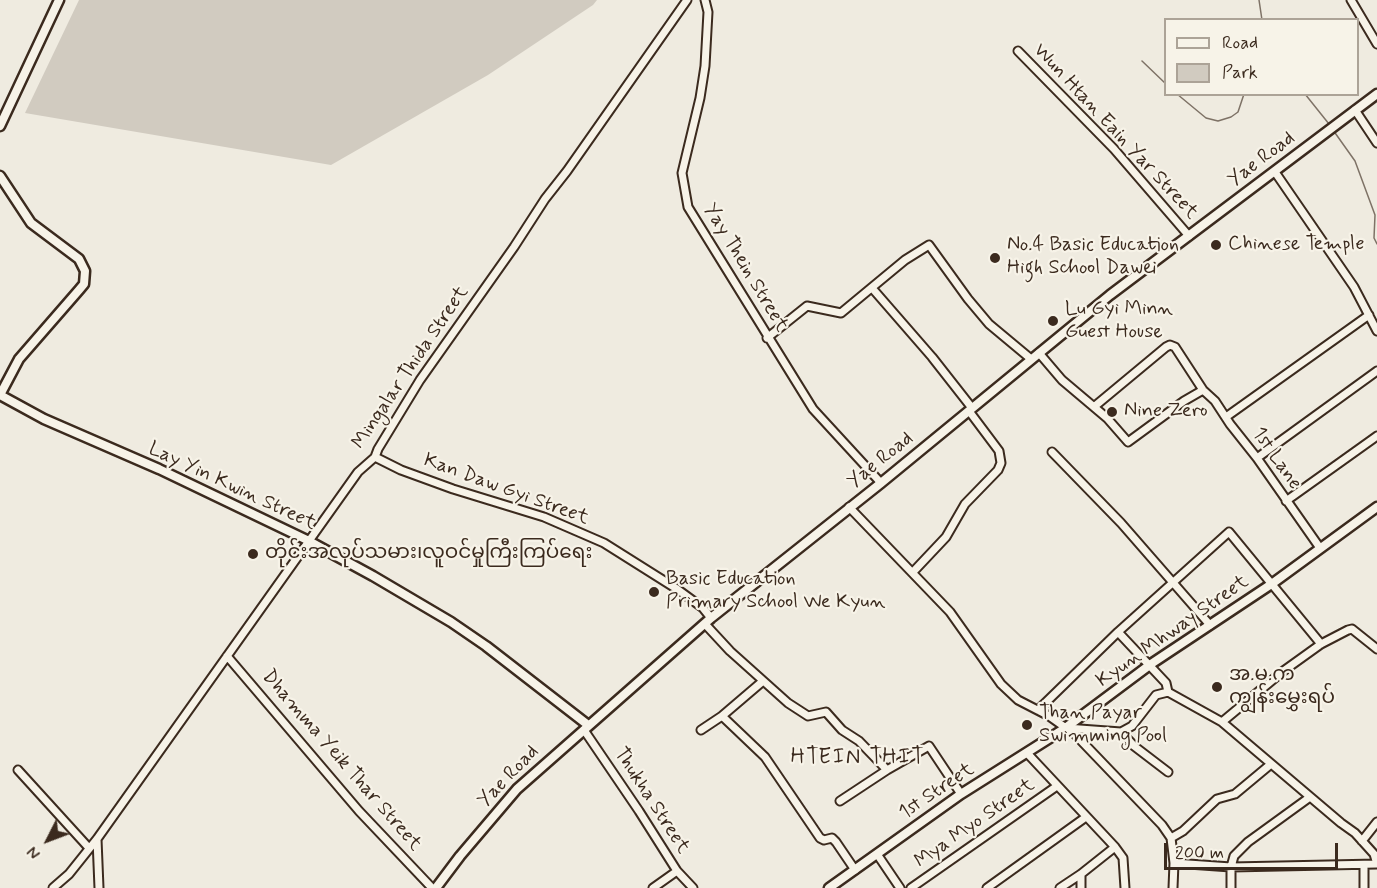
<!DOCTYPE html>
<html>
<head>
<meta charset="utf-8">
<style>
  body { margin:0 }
  #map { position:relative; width:1377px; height:888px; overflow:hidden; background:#efebe0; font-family:Mynerve,sans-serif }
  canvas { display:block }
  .legend { position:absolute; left:1164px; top:18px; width:195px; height:78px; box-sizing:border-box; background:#f7f3e8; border:2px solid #aca397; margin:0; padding:8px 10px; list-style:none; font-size:18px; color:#3b2a1e }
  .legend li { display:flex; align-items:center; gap:12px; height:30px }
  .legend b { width:30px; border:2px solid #aca397 }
  .north { position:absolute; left:18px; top:810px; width:60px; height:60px; -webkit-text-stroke:4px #f7f3e8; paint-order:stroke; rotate:228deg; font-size:16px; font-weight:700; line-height:24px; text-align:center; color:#3b2a1e }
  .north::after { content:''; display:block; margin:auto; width:21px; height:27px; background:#3b2a1e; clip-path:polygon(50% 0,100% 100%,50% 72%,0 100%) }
  .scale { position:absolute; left:1164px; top:843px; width:174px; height:27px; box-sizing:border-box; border:3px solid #3b2a1e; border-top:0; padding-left:8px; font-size:18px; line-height:21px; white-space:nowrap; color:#3b2a1e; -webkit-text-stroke:4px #f7f3e8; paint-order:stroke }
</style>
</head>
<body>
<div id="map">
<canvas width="1377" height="888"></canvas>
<ul class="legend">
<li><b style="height:8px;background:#f7f3e8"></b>Road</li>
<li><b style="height:16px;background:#d1cbc0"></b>Park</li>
</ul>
<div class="north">N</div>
<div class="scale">200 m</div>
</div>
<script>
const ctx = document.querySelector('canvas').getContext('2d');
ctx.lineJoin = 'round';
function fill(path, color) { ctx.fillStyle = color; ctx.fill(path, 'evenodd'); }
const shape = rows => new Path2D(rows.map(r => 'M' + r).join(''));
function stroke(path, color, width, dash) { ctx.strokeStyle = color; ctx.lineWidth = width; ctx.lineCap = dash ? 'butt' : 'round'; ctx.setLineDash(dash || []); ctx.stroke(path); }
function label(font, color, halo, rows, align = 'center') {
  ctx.font = font + ' Mynerve,"Noto Sans Myanmar",sans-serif'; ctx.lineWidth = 4.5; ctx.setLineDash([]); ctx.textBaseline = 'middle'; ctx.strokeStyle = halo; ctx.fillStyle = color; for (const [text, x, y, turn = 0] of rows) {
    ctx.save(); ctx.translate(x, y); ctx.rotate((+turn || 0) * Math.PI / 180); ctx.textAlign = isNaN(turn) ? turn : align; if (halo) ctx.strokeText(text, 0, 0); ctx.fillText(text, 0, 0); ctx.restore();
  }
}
fill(shape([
  [79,0,597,0,593,5,488,75,331,165,25,113]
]), '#d1cbc0');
stroke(shape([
  [1259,0,1262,20],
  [1142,61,1166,84],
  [1177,94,1206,118,1218,121,1231,117,1238,112,1244,94],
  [1305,94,1329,124],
  [1333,130,1355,161,1375,215,1374,238,1377,244]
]), '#7e7266', 1.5);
const minor = shape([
  [705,0,708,12,705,66,700,98,682,173,688,207,813,409,881,483],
  [1351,0,1377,44],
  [1018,51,1114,149,1189,236],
  [1355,110,1377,143],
  [1275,172,1354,287,1377,331],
  [872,288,932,357,972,408],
  [767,338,807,306,841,313,905,260,929,245,968,299,989,324,1031,359],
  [1039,353,1062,380,1107,418,1128,442,1184,401,1203,390],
  [1095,406,1166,347,1170,345,1175,347,1203,390,1215,401,1230,424,1257,458,1320,548],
  [1226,417,1369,315],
  [1052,452,1121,523,1210,625],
  [375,457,401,470,453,489,544,517,604,543,677,589,703,608,711,618],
  [1257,458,1377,371],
  [1286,501,1377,436],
  [849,507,950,612,1001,684,1018,700,1049,716,1066,728,1121,732,1132,726,1156,695,1168,692,1222,722,1341,823,1355,833,1374,854,1377,864],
  [913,572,946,537,965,504,998,470,1001,463,999,451,969,411],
  [705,624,730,651,788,703,808,716,826,712,842,730,859,741,887,770,929,746,961,794],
  [1118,632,1166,683,1168,692],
  [227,656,359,811,432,888],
  [1038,710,1118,632,1229,532,1321,644],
  [722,716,765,757,820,838,824,840,832,838,836,842,855,870],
  [1222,722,1282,672,1321,644,1348,630,1352,629,1377,649],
  [1069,728,1162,825,1171,838,1174,863,1173,888],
  [584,730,639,811,677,871,693,888],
  [701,730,722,716,763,681],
  [1121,732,1134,746,1168,772],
  [1027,753,1115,847,1123,858,1125,888],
  [18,770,89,848],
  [840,801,887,770],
  [1171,838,1183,831,1217,799,1235,794,1271,764],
  [97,839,99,888],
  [1362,841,1377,822],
  [877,854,900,888],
  [1174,863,1231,867,1377,864],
  [1081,874,1081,888],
  [53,888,69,874,97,839,358,472,375,457,378,449,420,380,514,247,545,199,567,171,687,0],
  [653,888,677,871],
  [911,888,1057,786],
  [987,888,1086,817],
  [1060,888,1081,874,1115,847],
  [1231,888,1231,867,1234,856,1248,842,1310,797],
  [1364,888,1364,865]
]);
const tertiary = shape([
  [0,126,59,0],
  [0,176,31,223,79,259,85,271,84,284,79,290,19,359,0,395],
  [0,395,44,419,159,469,307,540,373,576,451,622,486,646,588,725],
  [436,888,460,856,517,789,711,618,881,483,1110,295,1377,94],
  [829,888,961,794,1064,729,1151,664,1273,583,1377,507]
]);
stroke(minor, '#3b2a1e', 11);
stroke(tertiary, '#3b2a1e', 13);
stroke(minor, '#f7f3e8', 7);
stroke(tertiary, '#f7f3e8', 8);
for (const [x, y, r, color] of [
  [1216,245,6,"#3b2a1e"],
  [995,258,6,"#3b2a1e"],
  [1053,321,6,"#3b2a1e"],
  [1112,412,6,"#3b2a1e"],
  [253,554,6,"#3b2a1e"],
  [654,592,6,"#3b2a1e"],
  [1217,687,6,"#3b2a1e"],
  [1027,725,6,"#3b2a1e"]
]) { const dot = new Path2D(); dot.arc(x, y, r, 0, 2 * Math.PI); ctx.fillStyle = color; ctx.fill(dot); stroke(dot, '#f7f3e8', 2); }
label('20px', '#3b2a1e', '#f7f3e8', [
  ["Wun Htan Eain Yar Street",1115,132,47],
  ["Yae Road",1262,160,-37],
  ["Yay Thein Street",745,268,59],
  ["Mingalar Thida Street",411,368,-56],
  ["1st Lane",1276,459,55],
  ["Yae Road",881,461,-39],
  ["Lay Yin Kwin Street",232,487,25],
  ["Kan Daw Gyi Street",506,490,20],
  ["Kyun Mhway Street",1173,632,-35],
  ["Dhamma Yeik Thar Street",341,761,49],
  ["Yae Road",509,777,-46],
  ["1st Street",937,792,-34],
  ["Thukha Street",651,801,57],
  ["Mya Myo Street",975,824,-35]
]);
label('20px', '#3b2a1e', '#f7f3e8', [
  ["Chinese Temple",1228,245],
  ["No.4 Basic Education",1007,246],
  ["High School Dawei",1007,269],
  ["Lu Gyi Minn",1065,310],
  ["Guest House",1065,333],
  ["Nine Zero",1124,412],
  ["တိုင်းအလုပ်သမား၊လူဝင်မှုကြီးကြပ်ရေး",265,554],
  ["Basic Education",666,580],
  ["Primary School We Kyun",666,603],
  ["အ.မ.က",1229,676],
  ["ကျွန်းမွှေးရပ်",1229,699],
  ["Than Payar",1039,714],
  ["Swimming Pool",1039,737]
], 'left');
ctx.letterSpacing = '1.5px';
label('22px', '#3b2a1e', '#f7f3e8', [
  ["HTEIN THIT",858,758]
]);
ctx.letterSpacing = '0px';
</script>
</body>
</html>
